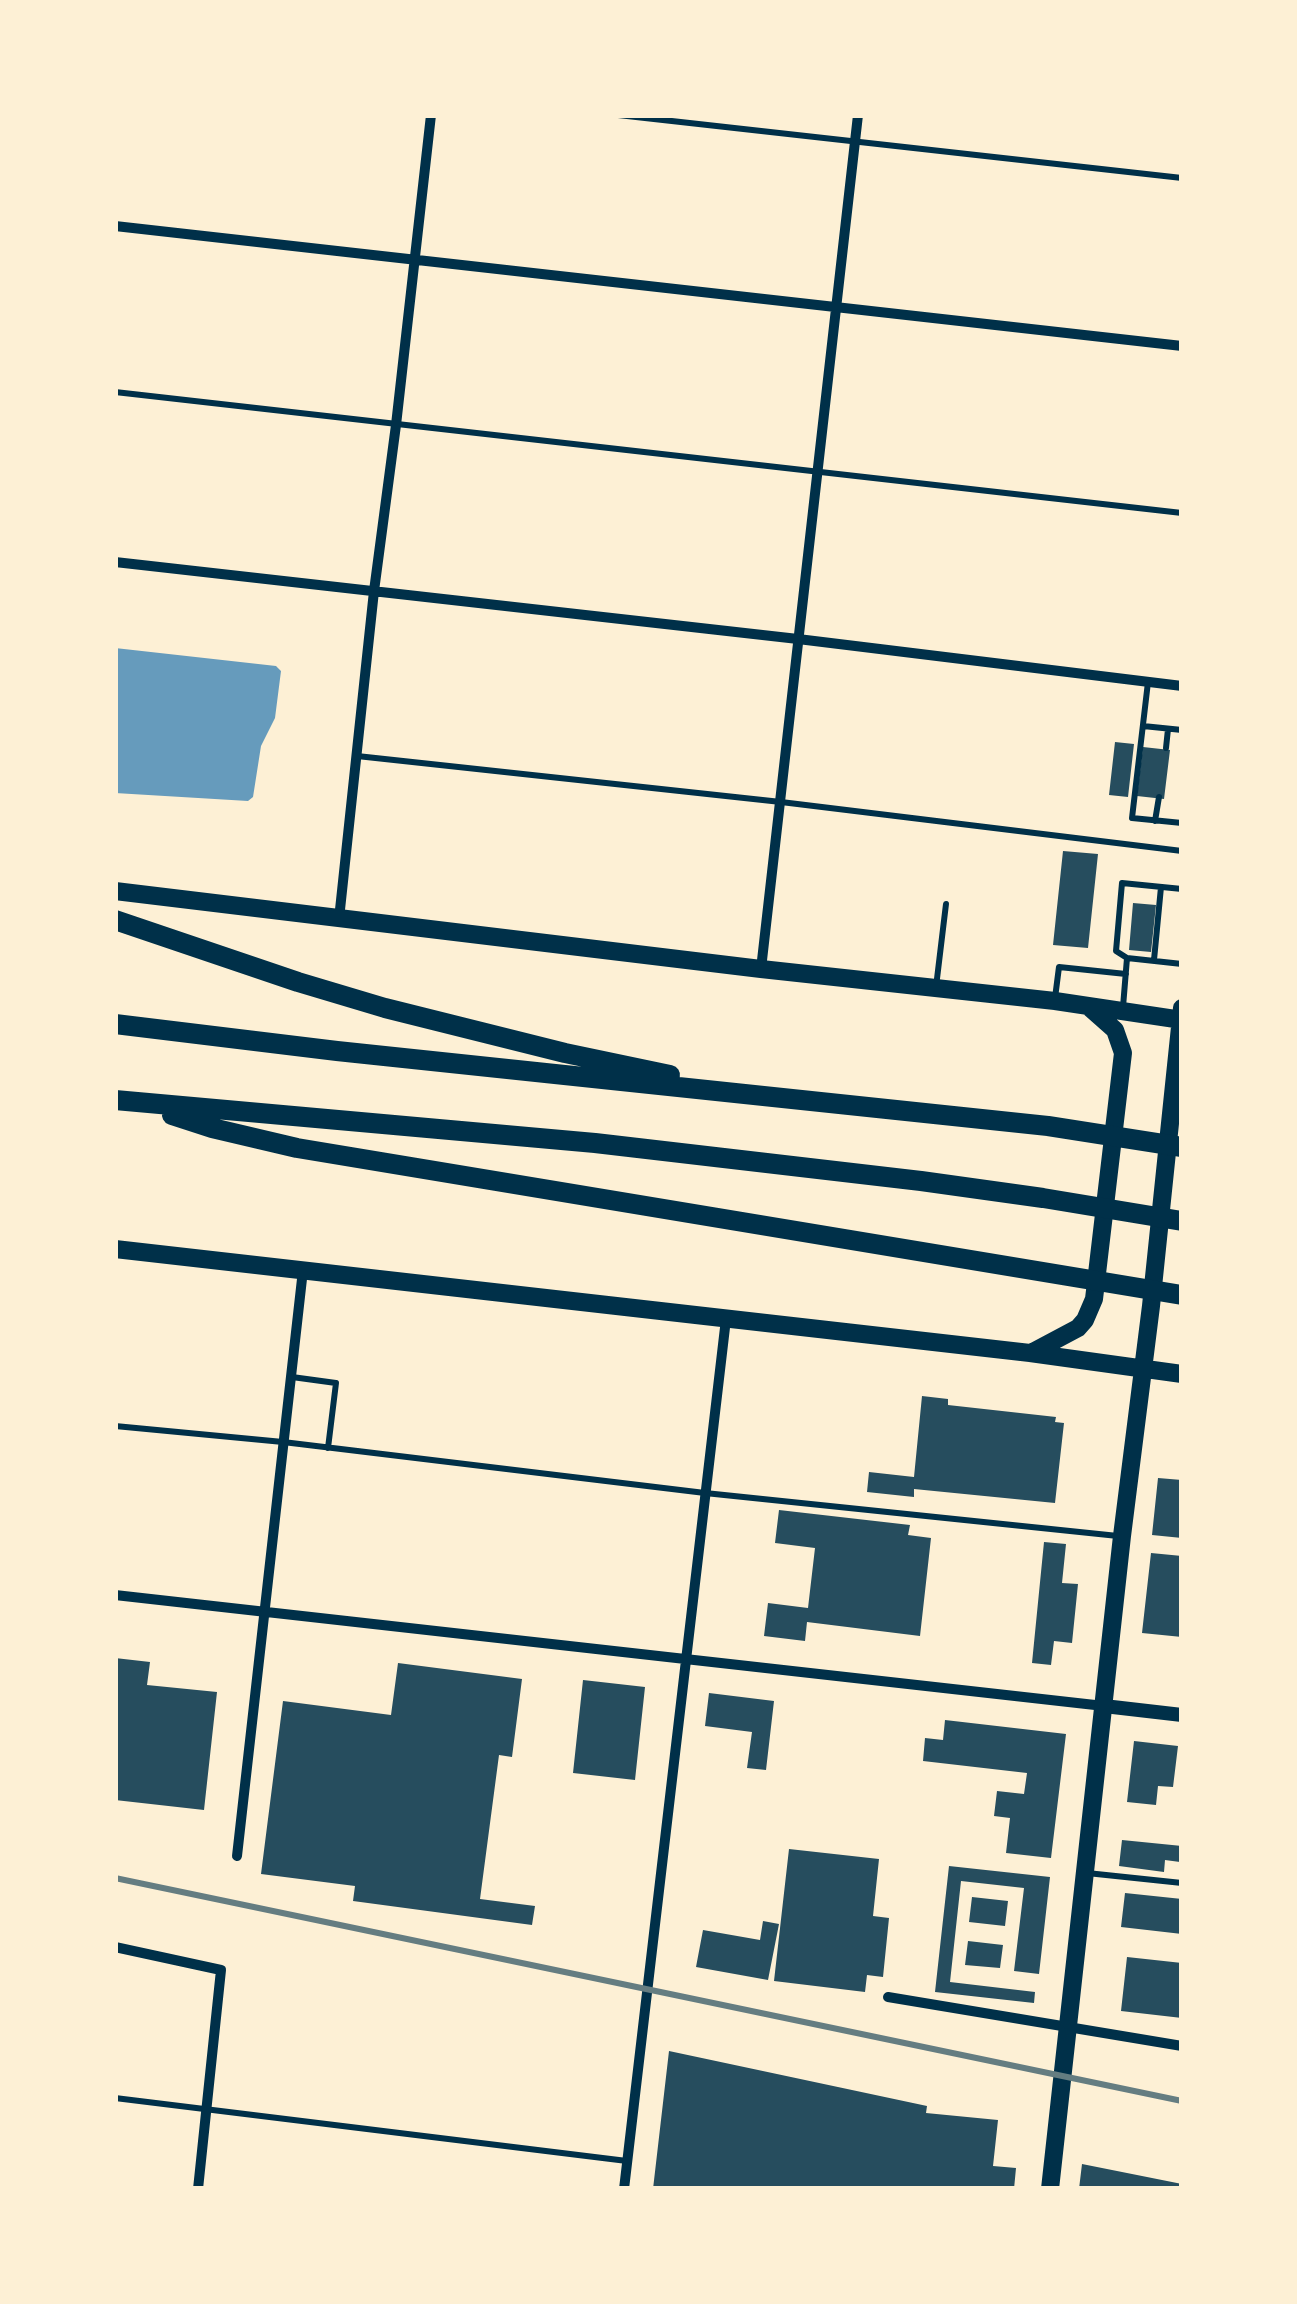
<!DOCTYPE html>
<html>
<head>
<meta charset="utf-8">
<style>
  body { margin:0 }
  #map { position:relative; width:1297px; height:2304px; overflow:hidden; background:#fdf0d5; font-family:"IBM Plex Serif",serif }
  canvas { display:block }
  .frame { position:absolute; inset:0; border:118px solid #fdf0d5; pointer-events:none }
</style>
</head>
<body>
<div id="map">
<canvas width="1297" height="2304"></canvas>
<div class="frame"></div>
</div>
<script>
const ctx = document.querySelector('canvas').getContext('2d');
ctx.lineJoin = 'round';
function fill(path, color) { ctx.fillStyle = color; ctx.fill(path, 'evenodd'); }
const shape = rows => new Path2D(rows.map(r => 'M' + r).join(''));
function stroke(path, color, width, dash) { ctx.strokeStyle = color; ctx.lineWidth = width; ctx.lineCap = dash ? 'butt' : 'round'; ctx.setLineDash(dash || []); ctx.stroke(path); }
fill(shape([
  [115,648,276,666,281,671,275,718,261,746,253,797,248,801,115,793]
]), '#669bbc');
fill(shape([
  [1115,742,1134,744,1128,797,1109,795],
  [1143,747,1170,750,1164,799,1137,796],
  [1063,851,1098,854,1088,948,1053,945],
  [1133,903,1156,905,1151,952,1129,950],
  [922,1396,948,1399,948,1405,1056,1417,1055,1422,1064,1423,1055,1503,914,1489,914,1497,867,1492,869,1472,914,1477],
  [1158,1478,1182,1480,1182,1538,1152,1535],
  [779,1510,910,1525,908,1535,931,1538,920,1636,807,1622,805,1641,764,1636,768,1603,808,1608,815,1548,775,1543],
  [1044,1542,1066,1544,1062,1583,1078,1584,1072,1643,1054,1641,1051,1665,1032,1663],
  [1151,1553,1182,1556,1182,1637,1142,1633],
  [115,1658,150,1662,147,1685,217,1692,204,1810,115,1800],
  [398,1663,522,1679,512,1757,499,1755,480,1899,535,1906,532,1925,353,1901,355,1886,261,1874,283,1701,391,1715],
  [583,1680,645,1687,635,1780,573,1773],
  [709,1693,774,1701,766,1770,747,1768,752,1732,705,1726],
  [945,1720,1066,1734,1051,1858,1006,1853,1010,1818,994,1816,997,1791,1024,1794,1027,1773,923,1761,925,1738,943,1740],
  [1134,1741,1178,1746,1173,1787,1158,1786,1156,1805,1127,1802],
  [1122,1840,1182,1846,1180,1862,1165,1860,1164,1872,1119,1866],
  [789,1849,879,1859,873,1916,889,1918,883,1977,867,1975,865,1992,774,1981],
  [949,1866,1050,1877,1039,1974,1014,1971,1024,1888,961,1881,950,1982,1035,1992,1034,2003,935,1992],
  [1125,1893,1182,1899,1182,1934,1121,1927],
  [972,1897,1008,1901,1005,1926,969,1922],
  [763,1921,779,1924,768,1980,696,1967,703,1930,760,1940],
  [968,1941,1003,1945,1000,1968,965,1965],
  [1127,1957,1182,1963,1182,2018,1121,2011],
  [669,2051,927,2106,926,2113,998,2120,993,2166,1016,2168,1014,2189,653,2189],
  [1082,2164,1182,2184,1182,2189,1079,2189]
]), '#264d5e');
stroke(shape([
  [618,115,1182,178],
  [115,392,1182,513],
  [1148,682,1132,818,1182,823],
  [1143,726,1182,730],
  [1166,748,1168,729],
  [357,756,781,802,1182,851],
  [1155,821,1159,797],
  [1182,889,1122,883,1116,951,1127,958,1182,964],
  [1154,960,1161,887],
  [936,987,946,904],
  [1055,998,1059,967,1126,974],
  [1123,1007,1127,958],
  [292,1377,336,1383,328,1448],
  [115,1426,283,1442,705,1493,1118,1536],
  [1087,1873,1182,1883],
  [115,2098,627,2161]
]), '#003049', 6);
stroke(shape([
  [115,226,1182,346],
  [115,562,798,639,1182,686],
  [339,919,374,591,396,425,431,115],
  [761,969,858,115],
  [115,1595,1104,1706],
  [237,1856,303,1270],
  [115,1947,221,1970,198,2189],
  [888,1997,1182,2046],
  [624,2189,726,1319]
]), '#003049', 10);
stroke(shape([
  [1104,1706,1182,1715]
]), '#003049', 14);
stroke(shape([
  [115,891,761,969,1055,1001,1182,1020],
  [115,1249,1030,1353,1182,1374],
  [1031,1353,1078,1328,1085,1320,1094,1299,1123,1053,1115,1030,1089,1007],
  [1050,2189,1122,1536,1151,1306,1182,1008]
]), '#003049', 18);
stroke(shape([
  [115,920,298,982,385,1008,565,1053,670,1075],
  [115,1024,337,1051,1048,1126,1182,1147],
  [115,1100,595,1143,921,1181,1043,1198,1182,1221],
  [172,1115,212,1128,297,1148,1182,1295]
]), '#003049', 20);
stroke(shape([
  [115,1878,1182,2101]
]), '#657d81', 6);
</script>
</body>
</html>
